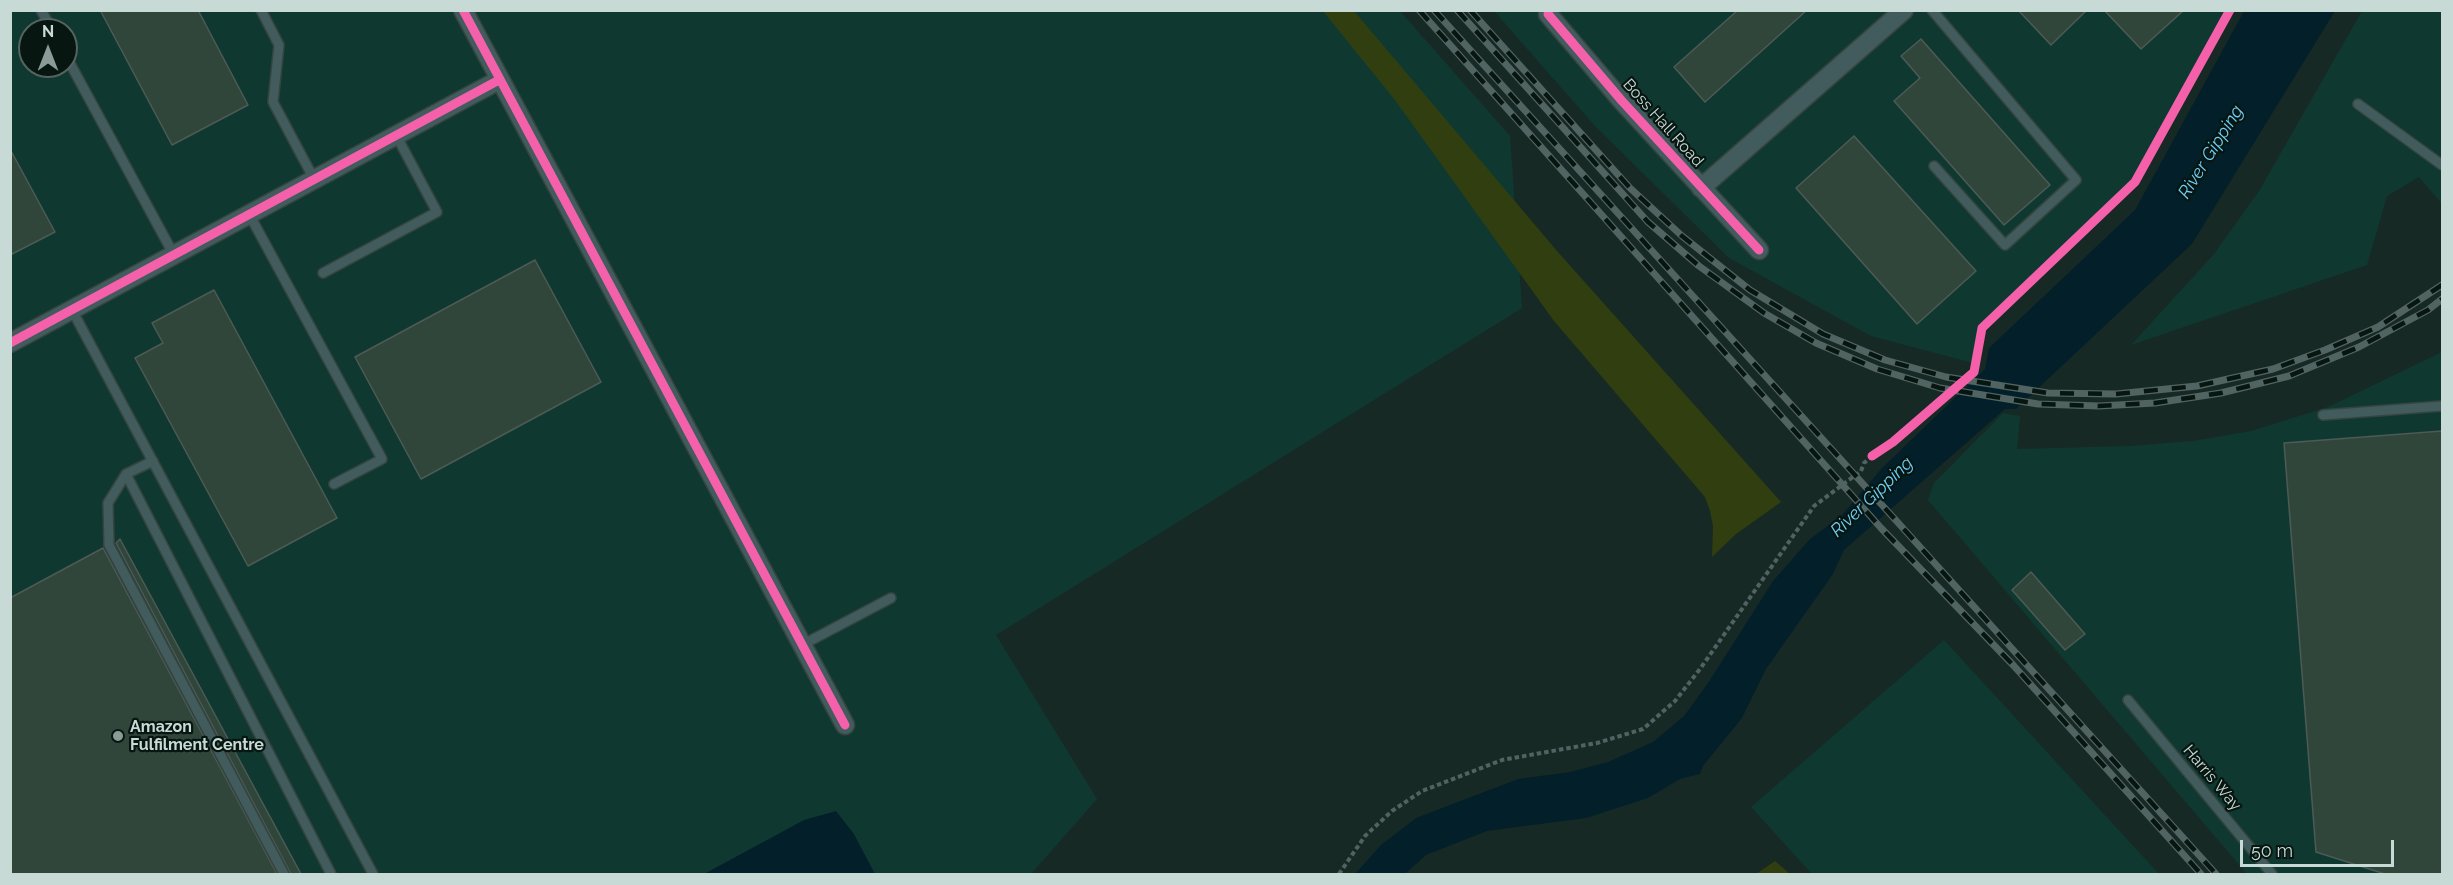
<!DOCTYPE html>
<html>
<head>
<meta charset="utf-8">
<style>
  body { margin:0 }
  #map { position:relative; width:2453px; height:885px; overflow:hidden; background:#172925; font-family:Raleway,sans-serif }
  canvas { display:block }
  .frame { position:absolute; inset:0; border:12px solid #c8dad5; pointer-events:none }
  .north { position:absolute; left:18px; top:18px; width:60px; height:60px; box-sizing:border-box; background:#081612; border:2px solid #556460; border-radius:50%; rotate:0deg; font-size:16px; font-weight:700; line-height:24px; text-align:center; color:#c8dad5 }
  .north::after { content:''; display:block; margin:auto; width:21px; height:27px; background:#8a9c97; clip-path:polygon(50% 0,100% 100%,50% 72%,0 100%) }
  .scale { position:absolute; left:2240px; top:840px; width:154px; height:27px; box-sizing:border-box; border:3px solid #c8dad5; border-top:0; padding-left:8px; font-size:18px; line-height:21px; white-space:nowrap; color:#c8dad5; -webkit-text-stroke:4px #081612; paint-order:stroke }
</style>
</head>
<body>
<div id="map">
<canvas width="2453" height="885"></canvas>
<div class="frame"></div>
<div class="north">N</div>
<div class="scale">50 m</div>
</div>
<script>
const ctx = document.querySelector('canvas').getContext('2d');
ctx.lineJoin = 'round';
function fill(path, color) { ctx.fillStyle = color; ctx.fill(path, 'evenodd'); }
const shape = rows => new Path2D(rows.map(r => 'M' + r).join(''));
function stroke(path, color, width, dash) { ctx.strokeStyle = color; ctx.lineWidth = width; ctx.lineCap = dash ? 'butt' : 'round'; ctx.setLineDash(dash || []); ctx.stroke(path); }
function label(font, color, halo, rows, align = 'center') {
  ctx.font = font + ' Raleway,sans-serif'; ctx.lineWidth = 4.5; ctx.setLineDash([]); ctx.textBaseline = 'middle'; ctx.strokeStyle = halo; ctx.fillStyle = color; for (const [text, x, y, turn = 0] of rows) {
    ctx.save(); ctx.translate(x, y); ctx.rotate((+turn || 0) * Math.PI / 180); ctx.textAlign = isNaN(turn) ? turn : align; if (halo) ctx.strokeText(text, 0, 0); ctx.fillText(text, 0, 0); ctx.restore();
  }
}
fill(shape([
  [10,11,1400,11,1510,136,1522,308,996,635,1097,799,1031,874,11,874],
  [30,30,66,30,66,66,30,66],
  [1494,11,2230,11,2135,182,1982,328,1977,364,1871,336,1729,258,1595,126],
  [2362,11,2442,11,2442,204,2419,177,2387,196,2367,265,2131,345,2214,254,2259,191],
  [2442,352,2442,874,2247,874,1928,500,1934,483,2003,413,2020,416,2017,449,2130,446,2193,441,2251,431,2328,407],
  [1944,640,2159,874,1812,874,1751,807]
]), '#0f3930');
fill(shape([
  [1323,11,1354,11,1557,251,1781,502,1736,534,1712,557,1713,526,1710,511,1705,497,1554,321,1395,100],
  [1775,861,1790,874,1756,874]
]), '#313f10');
fill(shape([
  [2244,11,2335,11,2192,244,2016,409,2005,409,1844,550,1833,574,1766,669,1742,718,1703,766,1700,774,1680,779,1648,798,1586,818,1487,831,1426,855,1405,874,1355,874,1381,845,1416,818,1518,779,1570,772,1608,762,1653,742,1684,716,1710,680,1773,581,1810,539,1842,515,1882,468,1985,369,1989,348,2135,210],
  [836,811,854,834,875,874,704,874,804,820]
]), '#03202a');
const building = shape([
  [100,10,198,10,248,105,172,145,100,10],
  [1738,10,1807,10,1705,102,1674,67,1738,10],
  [2018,10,2087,10,2051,45,2018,10],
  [2104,10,2184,10,2141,49,2104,10],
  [1921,39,2050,185,2004,225,1894,101,1920,78,1901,56,1921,39],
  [1854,136,1976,271,1917,324,1796,188,1854,136],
  [10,149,55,232,10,255,10,149],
  [535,260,601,382,421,479,355,357,535,260],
  [214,290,337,518,248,566,135,358,163,343,152,323,214,290],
  [2442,431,2442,874,2385,874,2316,852,2284,443,2442,431],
  [120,539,301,874,291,874,116,543,120,539],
  [103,548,277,874,10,874,10,598,103,548],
  [2031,572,2085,634,2065,650,2012,590,2031,572]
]);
fill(building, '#31463b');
stroke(building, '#4d5a55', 1.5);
const service = shape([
  [41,10,52,30],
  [261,10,279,45,273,102,314,179],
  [1932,10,2076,180,2005,245,1934,166],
  [66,56,174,255],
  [2358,104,2442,165],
  [249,214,382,459,334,484],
  [323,273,437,212,396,135],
  [72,310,373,874],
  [2323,415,2442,406],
  [153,461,126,474,108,503,109,545,284,874],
  [126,474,331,874],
  [802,645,891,598],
  [2128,700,2272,874]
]);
const minor = shape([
  [463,10,845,725],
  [1548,14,1622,101,1759,250],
  [1701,188,1904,10],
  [10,343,499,80]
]);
stroke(service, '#354440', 12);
stroke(minor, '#354440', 21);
stroke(shape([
  [1339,874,1365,836,1392,811,1422,791,1502,760,1597,743,1643,729,1675,701,1700,669,1814,506,1861,471,1864,463,1872,456]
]), '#506362', 4, [4.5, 3]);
stroke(service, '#425b5c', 9);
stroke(minor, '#425b5c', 18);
const rail = shape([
  [1419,10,1881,528,2014,666,2201,874],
  [1434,10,2216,874],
  [1457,10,1648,222,1699,266,1764,313,1816,343,1877,369,1940,388,2038,404,2099,406,2155,403,2221,393,2289,376,2359,347,2428,310,2442,299],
  [1470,10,1630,188,1682,236,1750,290,1823,334,1885,360,1946,377,2048,393,2116,394,2197,386,2273,369,2325,350,2378,327,2442,285]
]);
stroke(rail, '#526461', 7);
stroke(rail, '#081612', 4.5, [14]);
stroke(shape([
  [463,10,845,725],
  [1548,14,1622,101,1759,250],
  [10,343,499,80],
  [1872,456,1893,442,1974,372,1982,328,2135,182,2230,10]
]), '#f560ab', 9);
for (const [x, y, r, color] of [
  [118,736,6,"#8a9c97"]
]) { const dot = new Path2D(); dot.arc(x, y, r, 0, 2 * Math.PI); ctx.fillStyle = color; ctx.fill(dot); stroke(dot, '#081612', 2); }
label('16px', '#c8dad5', '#081612', [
  ["Boss Hall Road",1663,123,48],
  ["Harris Way",2212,778,50]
]);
label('bold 16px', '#c8dad5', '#081612', [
  ["Amazon",130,727],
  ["Fulfilment Centre",130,745]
], 'left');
label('italic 18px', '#6ed0f7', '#081612', [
  ["River Gipping",2211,152,-58],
  ["River Gipping",1872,497,-44]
]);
</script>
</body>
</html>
